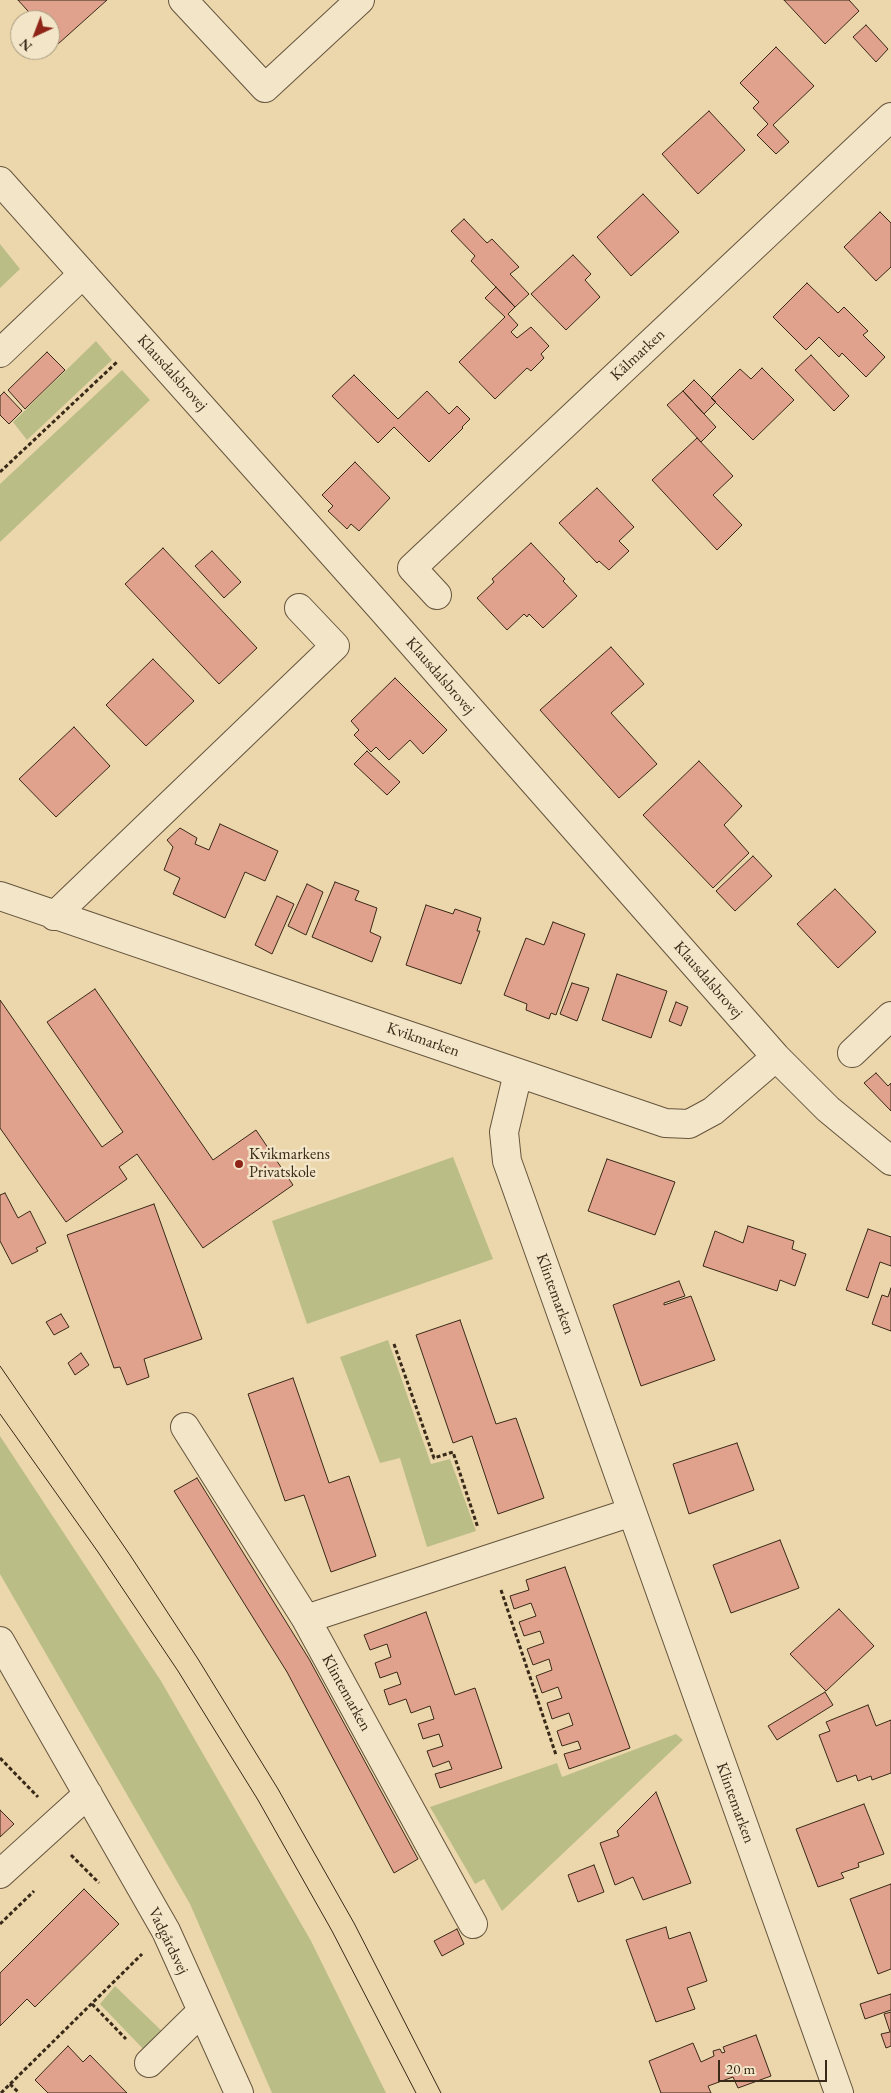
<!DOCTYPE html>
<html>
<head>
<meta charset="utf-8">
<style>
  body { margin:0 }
  #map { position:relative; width:891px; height:2093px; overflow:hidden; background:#ebd7ab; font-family:"EB Garamond",serif }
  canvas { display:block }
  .north { position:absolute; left:10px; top:10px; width:50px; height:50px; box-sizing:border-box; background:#f2e5c8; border:1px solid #a89a82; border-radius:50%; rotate:223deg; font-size:14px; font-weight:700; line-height:20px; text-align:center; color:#392918 }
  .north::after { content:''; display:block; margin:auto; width:18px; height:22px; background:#8f2418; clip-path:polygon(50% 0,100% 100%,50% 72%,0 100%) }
  .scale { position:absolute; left:718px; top:2060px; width:109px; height:22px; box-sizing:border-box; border:2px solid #392918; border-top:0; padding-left:6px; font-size:15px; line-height:18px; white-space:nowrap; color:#392918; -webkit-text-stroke:4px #f2e5c8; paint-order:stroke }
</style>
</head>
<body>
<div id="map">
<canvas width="891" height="2093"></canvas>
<div class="north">N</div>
<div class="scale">20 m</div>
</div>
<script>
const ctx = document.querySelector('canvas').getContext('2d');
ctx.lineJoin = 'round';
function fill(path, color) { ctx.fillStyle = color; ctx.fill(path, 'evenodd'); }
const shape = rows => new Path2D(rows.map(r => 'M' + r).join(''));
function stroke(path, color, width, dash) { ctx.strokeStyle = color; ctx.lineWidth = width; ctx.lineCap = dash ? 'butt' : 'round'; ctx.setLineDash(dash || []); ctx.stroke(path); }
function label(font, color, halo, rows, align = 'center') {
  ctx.font = font + ' "EB Garamond",serif'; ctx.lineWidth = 5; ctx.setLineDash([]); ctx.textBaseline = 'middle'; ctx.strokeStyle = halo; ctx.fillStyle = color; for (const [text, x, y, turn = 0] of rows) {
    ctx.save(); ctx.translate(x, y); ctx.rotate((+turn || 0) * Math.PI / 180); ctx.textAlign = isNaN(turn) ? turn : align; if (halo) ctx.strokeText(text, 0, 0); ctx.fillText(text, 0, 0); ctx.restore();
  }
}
fill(shape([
  [0,244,20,269,0,288],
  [96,341,112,360,27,440,13,422],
  [122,370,150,400,0,542,0,484],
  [453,1157,493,1259,307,1324,272,1221],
  [388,1340,431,1464,450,1459,476,1531,427,1547,400,1458,380,1463,340,1357],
  [0,1436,161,1681,311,1941,386,2093,272,2093,190,1904,0,1574],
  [676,1734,683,1740,502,1911,484,1879,475,1884,430,1807,557,1763,562,1777],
  [115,1986,166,2035,147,2053,100,2004]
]), '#bbbd87');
const building = shape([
  [18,0,107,0,58,44,50,35,50,20,36,20,18,0],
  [784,0,849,0,859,11,825,44,784,0],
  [866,25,888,49,876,62,853,37,866,25],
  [776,47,814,86,773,125,789,142,776,154,757,135,768,124,753,108,759,102,740,83,776,47],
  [709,111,745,150,698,194,662,154,709,111],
  [643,194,679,232,631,276,597,237,643,194],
  [880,212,891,223,891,267,876,281,844,247,880,212],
  [464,219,487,243,492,239,519,267,510,274,529,294,515,307,471,261,475,256,451,231,464,219],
  [573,255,591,274,585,280,600,297,566,330,531,294,573,255],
  [807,283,838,313,844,307,868,331,863,335,885,357,866,377,842,353,839,357,819,337,806,350,773,317,807,283],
  [496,287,515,307,508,314,518,325,511,332,517,338,531,327,549,346,541,354,544,358,531,371,527,368,495,399,459,362,505,317,485,298,496,287],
  [47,352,65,370,25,409,8,390,47,352],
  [811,355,849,396,834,411,795,370,811,355],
  [762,368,794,400,753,440,711,398,740,369,751,379,762,368],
  [354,375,398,419,427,391,449,414,457,406,470,419,462,427,463,428,429,462,394,427,378,443,332,396,354,375],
  [694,380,716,402,704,414,683,391,694,380],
  [683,391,716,427,701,442,667,405,683,391],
  [4,392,22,411,9,424,0,415,0,396,4,392],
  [697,438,733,476,713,495,742,525,717,550,652,480,697,438],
  [355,462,390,498,359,531,351,524,347,529,328,511,333,506,322,495,355,462],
  [597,488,634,527,619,541,629,551,609,570,599,561,597,563,559,523,597,488],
  [531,543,565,579,563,581,577,596,543,628,529,614,527,617,524,614,507,630,477,598,494,582,492,579,531,543],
  [163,548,257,648,219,684,125,584,163,548],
  [212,551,241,582,224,598,195,566,212,551],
  [611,647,644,684,611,713,657,764,619,798,540,710,611,647],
  [153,659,194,701,146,746,106,705,153,659],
  [395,678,447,730,423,754,410,740,389,760,376,747,371,752,354,735,359,730,351,721,395,678],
  [74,727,110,766,56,817,19,779,74,727],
  [367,751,400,782,387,795,354,764,367,751],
  [699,761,742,806,724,825,749,853,713,888,643,815,699,761],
  [220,824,278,851,265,881,245,872,225,918,173,894,180,878,164,870,173,847,167,840,180,828,197,838,195,844,209,850,220,824],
  [753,856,772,876,735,911,716,891,753,856],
  [335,882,359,891,355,900,377,908,370,932,381,937,372,962,312,937,335,882],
  [307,884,323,892,306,935,288,926,307,884],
  [835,889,876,932,838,968,797,924,835,889],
  [277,896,294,904,272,954,255,945,277,896],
  [426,905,453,914,455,909,481,918,477,931,480,931,461,984,406,965,426,905],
  [553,922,585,934,556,1015,551,1013,549,1019,526,1010,527,1004,504,995,526,938,544,945,553,922],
  [617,974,667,991,651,1038,602,1020,617,974],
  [572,983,589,988,577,1021,560,1014,572,983],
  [95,989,213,1160,256,1130,293,1185,203,1248,137,1154,119,1167,127,1179,66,1222,0,1128,0,1000,102,1147,123,1132,47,1022,95,989],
  [676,1002,688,1007,681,1026,669,1021,676,1002],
  [876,1073,888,1086,891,1083,891,1111,864,1083,876,1073],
  [607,1159,675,1182,655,1235,588,1211,607,1159],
  [5,1193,18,1218,30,1211,46,1243,36,1248,38,1251,12,1264,0,1241,0,1195,5,1193],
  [154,1204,202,1339,144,1359,149,1377,127,1385,120,1367,114,1368,67,1235,154,1204],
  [748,1226,794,1241,792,1249,806,1254,795,1286,780,1280,777,1291,703,1266,715,1231,743,1243,748,1226],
  [868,1229,891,1237,891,1266,880,1262,868,1298,846,1290,868,1229],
  [679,1281,685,1296,664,1303,664,1305,691,1296,715,1360,641,1386,613,1305,679,1281],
  [891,1288,891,1331,872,1324,882,1295,888,1297,891,1288],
  [61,1314,69,1327,54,1335,46,1322,61,1314],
  [460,1320,496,1424,516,1418,544,1498,498,1514,472,1436,453,1443,416,1335,460,1320],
  [81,1353,89,1365,75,1375,68,1363,81,1353],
  [293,1378,329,1483,349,1476,376,1556,331,1572,304,1495,285,1501,248,1394,293,1378],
  [737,1443,754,1490,689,1514,673,1464,737,1443],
  [197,1478,309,1659,418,1859,394,1873,287,1672,174,1491,197,1478],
  [780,1540,799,1588,731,1613,713,1565,780,1540],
  [565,1567,630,1748,569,1769,564,1754,581,1749,578,1741,562,1746,557,1731,573,1725,569,1713,552,1719,547,1703,562,1698,558,1687,542,1693,536,1676,552,1670,549,1659,533,1665,527,1649,544,1643,540,1631,524,1636,519,1622,536,1616,531,1603,514,1609,510,1596,529,1590,526,1580,565,1567],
  [839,1609,874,1646,826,1691,790,1654,839,1609],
  [426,1612,455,1695,475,1688,502,1768,440,1788,435,1774,452,1769,449,1761,433,1767,427,1751,443,1746,439,1734,423,1739,418,1724,434,1719,430,1706,411,1713,406,1699,389,1705,384,1690,401,1684,397,1672,380,1678,375,1663,391,1657,387,1644,370,1650,364,1635,426,1612],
  [825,1692,833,1705,777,1740,768,1726,825,1692],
  [868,1705,876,1726,891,1720,891,1773,872,1780,871,1776,858,1781,856,1775,837,1782,819,1735,830,1731,826,1722,868,1705],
  [656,1792,691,1883,643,1900,633,1877,615,1885,600,1843,619,1836,617,1831,656,1792],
  [864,1804,884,1854,858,1863,859,1867,841,1873,844,1878,818,1887,796,1829,864,1804],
  [0,1810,14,1824,0,1837,0,1810],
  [594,1865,604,1892,578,1902,568,1875,594,1865],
  [891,1884,891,1969,878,1974,850,1899,891,1884],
  [84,1889,119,1924,35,2007,27,1999,0,2026,0,1973,84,1889],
  [666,1927,669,1939,690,1932,707,1981,687,1988,695,2009,656,2022,626,1940,666,1927],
  [457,1929,464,1944,442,1956,434,1941,457,1929],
  [891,1994,891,2010,865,2019,860,2004,891,1994],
  [891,2012,891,2046,886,2048,881,2034,890,2032,884,2014,891,2012],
  [756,2035,771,2076,738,2088,733,2077,708,2086,711,2093,661,2093,649,2061,693,2043,701,2062,714,2056,713,2051,720,2049,722,2053,725,2052,723,2047,756,2035],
  [68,2046,83,2062,90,2055,127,2093,48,2093,35,2080,68,2046]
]);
fill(building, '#e0a18d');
stroke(building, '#392918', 1);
const minor = shape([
  [183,0,265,88,360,0],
  [0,181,379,606,776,1057,828,1109,891,1161],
  [0,353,83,274],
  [437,595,412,568,891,117],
  [0,896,665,1123,689,1124,713,1111,776,1057],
  [54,916,335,646,299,608],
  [852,1053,891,1016],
  [518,1073,504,1132,507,1161,839,2093],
  [185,1427,306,1619,473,1924],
  [306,1619,632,1512],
  [0,1641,166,1931,239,2093],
  [0,1874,88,1794],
  [149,2063,202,2011]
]);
stroke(minor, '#66543d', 30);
stroke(shape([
  [0,472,117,362],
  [394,1344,434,1458,453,1452,478,1528],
  [501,1590,556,1755],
  [0,1758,38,1797],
  [71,1855,99,1883],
  [0,1924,34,1891],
  [92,2004,126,2039],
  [10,2084,19,2093],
  [1,2093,142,1954]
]), '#392918', 3, [4, 2.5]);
stroke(minor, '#f2e5c8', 28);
stroke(shape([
  [0,1366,130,1555,198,1659,278,1789,354,1923,441,2093],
  [0,1414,98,1552,178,1671,258,1800,332,1931,416,2093]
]), '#392918', 1);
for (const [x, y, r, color] of [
  [239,1164,5,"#8f2418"]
]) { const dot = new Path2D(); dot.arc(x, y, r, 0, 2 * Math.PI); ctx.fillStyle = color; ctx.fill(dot); stroke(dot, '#f2e5c8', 2); }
label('16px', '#392918', '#f2e5c8', [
  ["Kålmarken",638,355,-43],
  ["Klausdalsbrovej",172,373,48],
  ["Klausdalsbrovej",440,676,49],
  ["Klausdalsbrovej",708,980,49],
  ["Kvikmarken",423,1040,19],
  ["Klintemarken",555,1294,70],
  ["Klintemarken",346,1693,61],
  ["Klintemarken",735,1803,70],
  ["Vadgårdsvej",168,1941,64]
]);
label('16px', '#392918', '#f2e5c8', [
  ["Kvikmarkens",249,1155],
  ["Privatskole",249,1173]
], 'left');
</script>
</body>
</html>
